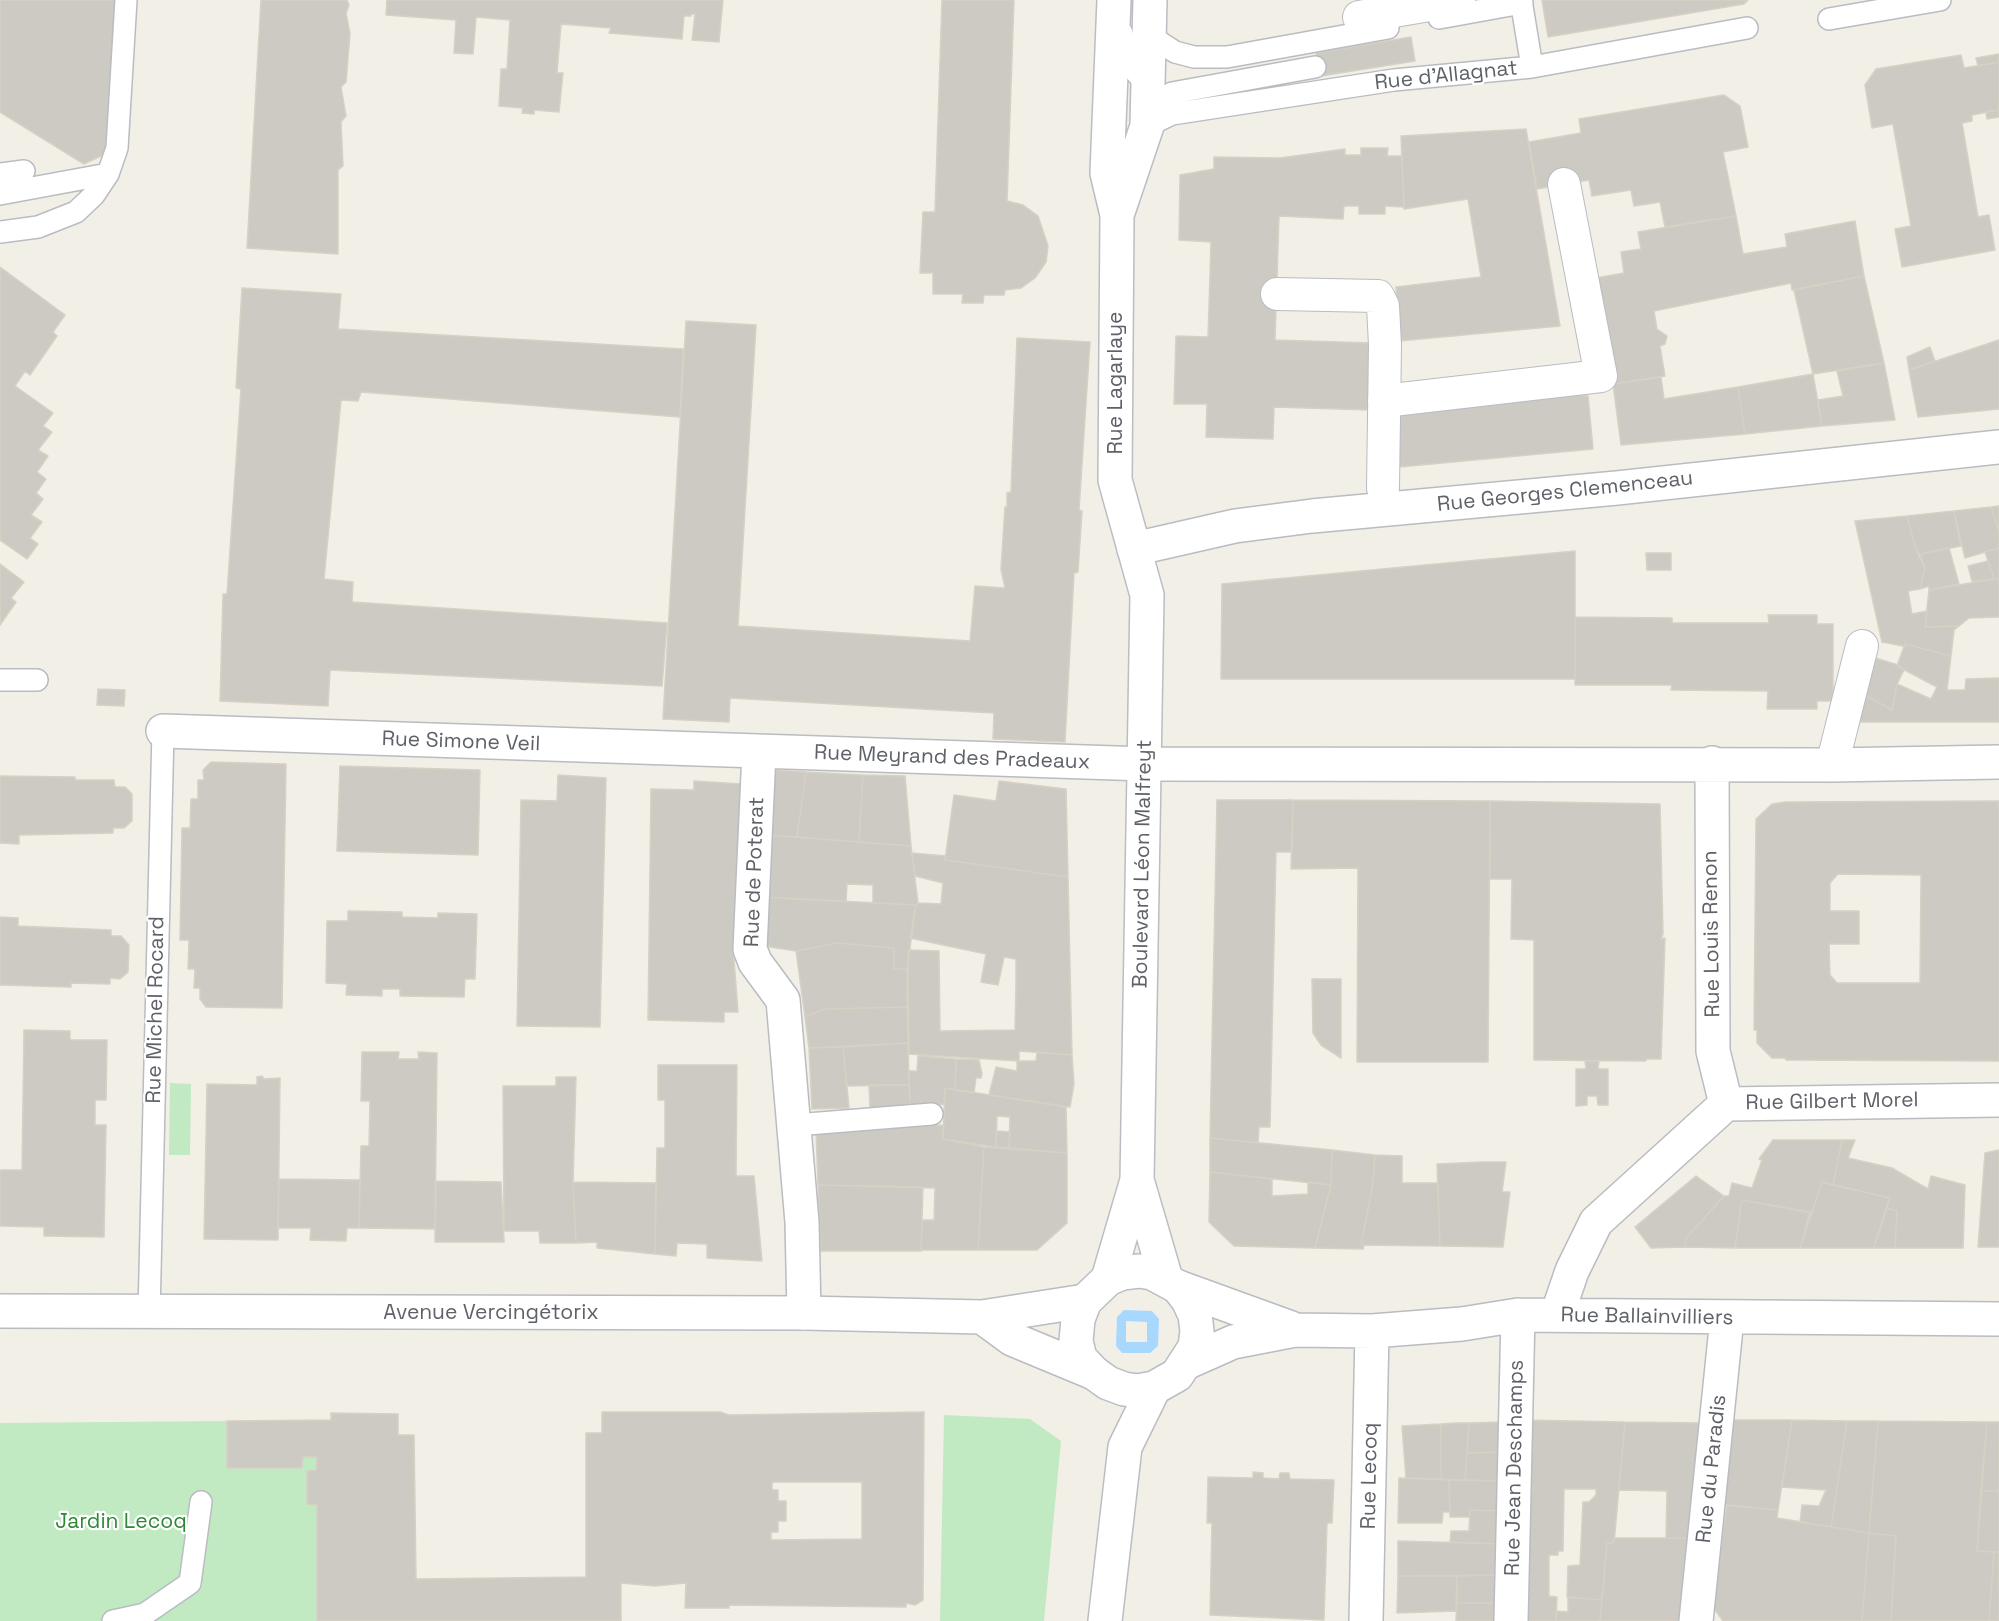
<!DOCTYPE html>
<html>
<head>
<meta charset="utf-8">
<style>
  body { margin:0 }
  canvas { display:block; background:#f1efe6 }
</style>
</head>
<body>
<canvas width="1999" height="1621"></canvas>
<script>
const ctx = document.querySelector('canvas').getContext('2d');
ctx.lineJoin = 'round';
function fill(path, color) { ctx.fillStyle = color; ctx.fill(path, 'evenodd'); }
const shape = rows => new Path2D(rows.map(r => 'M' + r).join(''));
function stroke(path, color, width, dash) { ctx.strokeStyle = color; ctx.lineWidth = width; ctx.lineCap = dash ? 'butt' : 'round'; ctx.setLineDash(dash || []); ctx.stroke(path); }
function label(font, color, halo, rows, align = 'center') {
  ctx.font = font + ' "Space Grotesk",sans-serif'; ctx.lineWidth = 4.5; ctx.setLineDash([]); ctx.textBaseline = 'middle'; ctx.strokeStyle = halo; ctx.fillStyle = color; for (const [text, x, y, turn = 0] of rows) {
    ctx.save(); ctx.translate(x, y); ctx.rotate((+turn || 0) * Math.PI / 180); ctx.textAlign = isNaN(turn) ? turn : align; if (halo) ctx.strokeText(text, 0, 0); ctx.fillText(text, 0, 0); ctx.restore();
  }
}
fill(shape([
  [170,1083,191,1084,190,1155,169,1155],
  [944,1415,1030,1419,1061,1441,1044,1621,940,1621],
  [227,1421,227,1468,302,1468,303,1457,317,1457,316,1470,307,1471,307,1504,317,1505,317,1621,0,1621,0,1423]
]), '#c1eac2');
fill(shape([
  [1124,1310,1152,1311,1159,1319,1158,1346,1150,1353,1122,1353,1116,1346,1117,1317],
  [1126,1321,1147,1322,1147,1342,1126,1342]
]), '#a9d8ff');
const building = shape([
  [0,0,117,0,107,153,84,164,0,112,0,0],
  [261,0,347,0,349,5,346,13,350,34,346,82,341,87,346,116,341,122,343,166,338,170,338,254,247,248,261,0],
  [387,0,723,0,719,42,692,40,695,14,691,14,691,16,684,16,682,39,609,33,611,28,561,24,557,73,563,73,559,112,534,110,534,114,522,113,523,108,499,106,501,69,507,69,510,20,476,17,473,54,454,53,456,20,386,15,387,0],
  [942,0,1014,0,1007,201,1023,205,1038,216,1048,246,1046,262,1035,278,1021,288,1005,290,1004,295,984,295,983,303,962,303,963,294,933,294,933,273,920,273,923,212,935,212,942,0],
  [1542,0,1748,0,1744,4,1548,37,1542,0],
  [1411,37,1415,61,1321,76,1316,53,1411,37],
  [1999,54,1999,62,1978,66,1976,58,1999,54],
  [1961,55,1964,68,1999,62,1999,110,1972,115,1972,121,1962,123,1978,217,1989,215,1995,250,1902,267,1895,229,1911,226,1893,124,1872,128,1865,85,1876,69,1961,55],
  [1724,95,1740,106,1748,147,1723,152,1736,216,1665,227,1660,202,1634,206,1631,190,1592,196,1589,180,1537,189,1529,142,1581,133,1579,119,1724,95],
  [1999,110,1999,117,1987,119,1986,112,1999,110],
  [1526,129,1560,326,1399,341,1396,287,1481,277,1468,199,1404,209,1401,136,1526,129],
  [1361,148,1388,148,1387,156,1402,156,1404,207,1385,206,1385,214,1359,214,1359,206,1344,206,1343,219,1279,216,1275,340,1372,343,1370,410,1274,407,1273,439,1206,437,1207,404,1174,404,1176,336,1208,337,1211,242,1179,240,1180,175,1214,169,1214,157,1280,158,1345,149,1345,155,1361,155,1361,148],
  [1736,216,1743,254,1787,247,1785,234,1855,221,1864,276,1792,290,1791,283,1654,311,1657,329,1667,336,1665,344,1660,346,1665,376,1613,384,1596,278,1624,273,1621,252,1641,249,1638,232,1736,216],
  [0,267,65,315,53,332,57,336,30,375,25,371,15,386,53,413,43,426,52,432,38,450,48,456,37,472,46,479,36,493,43,499,31,515,42,522,30,538,38,544,27,559,0,540,0,267],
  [1864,276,1884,363,1813,374,1794,290,1864,276],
  [242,288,341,294,338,329,683,349,680,417,361,392,358,401,341,400,324,579,353,582,352,602,667,623,662,686,330,670,328,706,220,701,223,594,227,594,241,389,236,388,242,288],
  [686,321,756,325,738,626,970,641,975,586,1005,588,1001,569,1005,507,1007,507,1007,493,1011,492,1017,338,1090,342,1079,510,1082,511,1078,572,1074,573,1065,742,993,739,994,713,730,698,729,722,663,719,686,321],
  [1999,340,1999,409,1918,417,1909,370,1999,340],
  [1930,347,1935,361,1909,370,1907,357,1930,347],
  [1884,363,1895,420,1822,426,1818,400,1843,396,1837,371,1884,363],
  [1813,374,1822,426,1745,434,1738,387,1813,374],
  [1661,377,1664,399,1738,387,1745,434,1621,445,1613,384,1661,377],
  [1562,394,1588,396,1593,449,1399,467,1398,412,1562,394],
  [1999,506,1999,531,1991,507,1999,506],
  [1991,507,1999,531,1999,548,1965,558,1954,511,1991,507],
  [1954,511,1961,546,1920,554,1916,550,1907,516,1954,511],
  [1907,516,1916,550,1925,568,1920,589,1908,591,1912,614,1927,611,1925,627,1959,626,1954,630,1951,656,1905,644,1903,646,1882,642,1855,521,1907,516],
  [1949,548,1959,584,1929,590,1929,586,1920,589,1925,568,1920,554,1949,548],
  [1999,548,1999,579,1994,579,1985,552,1999,548],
  [1575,551,1575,679,1221,679,1222,584,1575,551],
  [1646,553,1671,553,1671,570,1647,570,1646,553],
  [1988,561,1994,579,1972,581,1968,566,1988,561],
  [0,564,24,582,11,598,16,602,0,625,0,564],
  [1994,579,1999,579,1999,617,1969,618,1959,626,1925,627,1929,590,1994,579],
  [1768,615,1817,615,1817,624,1833,624,1833,701,1817,701,1817,709,1767,709,1768,691,1671,690,1672,685,1575,685,1575,617,1672,618,1672,623,1769,623,1768,615],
  [1905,644,1951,656,1947,690,1965,690,1966,679,1999,678,1999,722,1858,722,1863,694,1892,710,1897,684,1931,699,1937,687,1897,666,1905,644],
  [1875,658,1898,665,1904,670,1897,684,1892,710,1863,694,1875,658],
  [98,689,125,690,124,706,97,705,98,689],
  [211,762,286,764,282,1008,206,1007,200,999,200,988,194,988,195,969,188,969,189,940,180,940,182,828,190,828,191,799,198,799,198,780,204,780,203,770,211,762],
  [340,766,480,770,478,855,337,851,340,766],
  [775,770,806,772,797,837,767,835,775,770],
  [806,772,863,775,859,842,797,837,806,772],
  [558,775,606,778,600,1027,517,1026,521,800,557,801,558,775],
  [863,775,905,776,911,846,859,842,863,775],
  [0,776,75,777,75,780,114,780,115,787,125,787,132,794,132,821,124,828,113,828,113,833,19,835,19,844,0,843,0,776],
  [694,781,741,784,733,947,738,1012,724,1012,724,1022,648,1020,651,789,694,790,694,781],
  [999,781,1066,789,1068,877,945,860,954,795,996,801,999,781],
  [1217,800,1293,800,1292,852,1276,852,1270,1127,1259,1127,1258,1143,1210,1138,1217,800],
  [1293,800,1490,801,1488,1062,1357,1062,1358,868,1291,869,1293,800],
  [1490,801,1660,804,1663,934,1661,939,1665,938,1661,1059,1646,1059,1646,1061,1534,1060,1534,940,1511,939,1512,879,1490,879,1490,801],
  [1999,801,1999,1061,1786,1060,1785,1058,1772,1058,1757,1043,1757,1030,1754,1030,1756,819,1772,804,1785,802,1999,801],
  [1838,874,1921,875,1920,983,1837,983,1830,975,1829,944,1859,944,1859,911,1830,911,1830,883,1838,874],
  [767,835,911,846,918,903,916,905,873,903,873,885,847,884,846,902,763,897,770,875,771,856,766,854,767,835],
  [912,853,946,856,945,860,1068,877,1072,1055,1019,1051,1019,1061,909,1054,908,950,939,951,940,1031,1015,1030,1016,986,1016,959,1004,957,998,985,981,982,986,954,910,938,916,905,918,903,941,904,943,883,915,876,912,853],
  [763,897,916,905,907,969,894,969,894,948,837,943,796,951,764,946,763,897],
  [348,911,402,912,402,917,438,918,438,913,477,914,475,979,465,979,464,997,400,996,400,989,382,989,382,996,346,995,347,984,326,983,327,921,348,921,348,911],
  [0,917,18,918,18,926,111,930,111,936,121,936,129,945,128,972,120,979,110,978,110,984,71,983,71,987,0,985,0,917],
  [837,943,894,948,894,969,907,969,907,1007,825,1009,805,1017,796,951,837,943],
  [1312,979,1341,979,1341,1058,1321,1045,1313,1033,1312,979],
  [907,1007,908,1043,809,1048,805,1017,825,1009,907,1007],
  [24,1030,70,1031,70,1040,107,1040,106,1100,95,1100,95,1125,106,1125,104,1237,44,1236,44,1227,0,1226,0,1170,22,1170,24,1030],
  [908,1043,909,1085,847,1086,843,1047,908,1043],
  [843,1047,849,1108,812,1109,809,1048,843,1047],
  [362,1052,399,1052,398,1059,419,1059,418,1052,437,1053,435,1229,359,1228,361,1146,369,1146,370,1101,361,1101,362,1052],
  [1037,1052,1072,1055,1074,1084,1070,1107,989,1095,996,1067,1017,1071,1017,1061,1036,1061,1037,1052],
  [918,1056,956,1059,955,1090,945,1088,944,1104,910,1106,909,1071,917,1071,918,1056],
  [956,1059,979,1060,982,1074,981,1078,976,1078,974,1093,955,1090,956,1059],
  [1585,1061,1599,1061,1598,1069,1608,1069,1608,1105,1598,1105,1597,1096,1587,1096,1587,1105,1576,1106,1576,1069,1586,1069,1585,1061],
  [658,1065,737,1065,736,1176,754,1176,762,1261,707,1258,707,1244,677,1243,676,1256,655,1254,657,1148,665,1148,665,1100,658,1100,658,1065],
  [262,1076,264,1079,280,1078,278,1240,204,1239,207,1084,257,1085,257,1077,262,1076],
  [556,1077,576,1077,573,1182,576,1243,540,1243,539,1231,504,1231,503,1086,556,1086,556,1077],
  [869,1085,909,1085,910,1106,870,1108,869,1085],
  [945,1088,1066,1107,1067,1153,1009,1148,1010,1117,997,1116,996,1147,943,1139,945,1088],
  [943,1125,943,1139,984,1147,978,1250,921,1250,922,1220,934,1220,935,1188,818,1185,816,1130,943,1125],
  [996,1131,1010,1132,1009,1148,996,1147,996,1131],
  [1210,1138,1332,1150,1331,1185,1210,1172,1210,1138],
  [1773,1140,1842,1140,1833,1185,1822,1182,1812,1213,1742,1200,1735,1248,1685,1247,1686,1238,1724,1196,1729,1196,1732,1183,1752,1188,1762,1160,1759,1159,1773,1140],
  [1842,1140,1855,1140,1848,1158,1892,1168,1928,1189,1931,1176,1965,1185,1963,1248,1895,1248,1897,1211,1886,1208,1890,1198,1833,1185,1842,1140],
  [984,1147,1067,1153,1067,1223,1037,1250,978,1250,984,1147],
  [1332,1150,1375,1155,1373,1184,1361,1245,1364,1245,1363,1249,1315,1248,1331,1185,1332,1150],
  [1999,1150,1999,1247,1978,1247,1985,1153,1999,1150],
  [1375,1155,1402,1156,1402,1183,1438,1183,1440,1246,1361,1245,1373,1184,1375,1155],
  [1482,1162,1506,1162,1502,1192,1510,1192,1503,1247,1440,1246,1437,1164,1482,1162],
  [1210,1172,1272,1179,1272,1196,1308,1194,1308,1182,1331,1185,1315,1248,1234,1246,1209,1222,1210,1172],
  [1696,1176,1724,1196,1686,1238,1685,1247,1651,1248,1635,1227,1696,1176],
  [279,1179,360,1180,359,1228,347,1228,346,1241,310,1240,311,1228,278,1228,279,1179],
  [436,1181,501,1182,504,1242,435,1242,436,1181],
  [573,1182,656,1183,655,1254,597,1248,597,1242,576,1243,573,1182],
  [1822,1182,1890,1198,1874,1248,1800,1248,1822,1182],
  [818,1185,923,1187,921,1251,821,1251,818,1185],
  [1742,1200,1810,1212,1800,1248,1735,1248,1742,1200],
  [1886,1208,1897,1211,1895,1248,1874,1248,1886,1208],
  [602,1412,720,1412,729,1415,924,1412,923,1600,915,1605,906,1603,906,1607,729,1605,729,1608,685,1608,686,1583,655,1586,621,1583,621,1621,317,1621,317,1505,307,1504,307,1471,316,1470,317,1457,303,1457,302,1468,227,1468,227,1421,331,1420,331,1413,398,1414,398,1435,414,1435,416,1579,586,1577,586,1433,602,1433,602,1412],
  [772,1482,862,1482,862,1539,771,1540,771,1532,778,1532,778,1521,786,1521,786,1501,778,1501,778,1490,772,1490,772,1482],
  [1523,1420,1625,1422,1614,1543,1607,1543,1602,1600,1567,1597,1568,1566,1580,1565,1583,1502,1589,1502,1596,1495,1596,1489,1564,1489,1563,1551,1558,1551,1558,1555,1549,1555,1549,1596,1557,1597,1556,1621,1518,1621,1523,1420],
  [1728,1420,1792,1420,1778,1510,1722,1505,1728,1420],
  [1792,1420,1847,1421,1831,1527,1800,1522,1802,1505,1819,1506,1826,1490,1782,1487,1792,1420],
  [1847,1421,1878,1421,1869,1533,1831,1527,1847,1421],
  [1878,1421,1987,1422,1977,1551,1994,1552,1989,1621,1891,1621,1896,1536,1869,1533,1878,1421],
  [1503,1422,1505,1452,1467,1453,1469,1423,1503,1422],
  [1625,1422,1706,1423,1691,1538,1666,1538,1667,1491,1619,1490,1625,1422],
  [1987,1422,1999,1422,1999,1491,1981,1491,1987,1422],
  [1455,1423,1469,1423,1465,1480,1441,1479,1441,1424,1455,1423],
  [1441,1424,1441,1479,1406,1478,1402,1426,1441,1424],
  [1505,1452,1503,1481,1465,1480,1467,1453,1505,1452],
  [1253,1472,1263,1473,1263,1478,1279,1479,1280,1473,1289,1473,1290,1479,1334,1480,1332,1523,1327,1523,1324,1620,1210,1615,1212,1523,1207,1523,1208,1477,1253,1478,1253,1472],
  [1399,1478,1449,1480,1450,1512,1443,1512,1442,1523,1398,1523,1399,1478],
  [1449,1480,1503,1481,1503,1511,1470,1510,1469,1517,1450,1517,1449,1480],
  [1981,1491,1999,1491,1999,1552,1977,1551,1981,1491],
  [1727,1505,1778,1510,1777,1518,1869,1533,1862,1621,1723,1621,1713,1607,1713,1600,1727,1505],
  [1470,1510,1503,1511,1502,1544,1450,1542,1451,1531,1469,1531,1470,1510],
  [1869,1533,1896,1536,1891,1621,1862,1621,1869,1533],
  [1614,1538,1691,1538,1679,1621,1600,1621,1607,1543,1614,1543,1614,1538],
  [1398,1541,1502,1544,1502,1575,1398,1576,1398,1541],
  [1994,1552,1999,1552,1999,1621,1989,1621,1994,1552],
  [1502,1575,1501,1603,1457,1603,1457,1576,1502,1575],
  [1398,1576,1457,1576,1456,1611,1397,1613,1398,1576],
  [1568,1597,1602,1600,1600,1621,1556,1621,1556,1611,1568,1612,1568,1597],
  [1457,1603,1501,1603,1501,1621,1456,1621,1457,1603]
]);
fill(building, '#cccac3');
stroke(building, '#d7d1c4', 1.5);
const service = shape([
  [1521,0,1532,67],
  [1439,18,1522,3],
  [1829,19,1940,0],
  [1122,33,1130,66,1150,88],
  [1149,35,1175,52,1194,57,1227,57,1388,28],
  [1149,120,1157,102,1172,93,1315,67],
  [1147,126,1172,114,1394,80,1532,67,1747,28],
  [0,174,24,171],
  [0,194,108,174],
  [0,232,38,227,76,212,94,195,108,174,117,148,126,0],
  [0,680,37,680],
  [795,1125,932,1114],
  [149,1313,163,731],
  [113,1621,145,1614,190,1583,201,1502]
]);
const pedestrian = shape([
  [1359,17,1459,0],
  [1277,294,1378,296,1383,306,1385,345,1383,488],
  [1384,401,1601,376,1564,184],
  [1832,765,1862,646]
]);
const minor = shape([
  [163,731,1145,764,1832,765,1999,762],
  [759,752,750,949,755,962,783,1000,802,1222,804,1313],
  [1712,763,1713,1051,1726,1104],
  [1178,1287,1291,1328],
  [1557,1315,1572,1271,1596,1222,1726,1104,1999,1100],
  [1188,1362,1233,1342,1295,1330,1372,1331,1462,1324,1518,1315,1999,1319],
  [1366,1621,1372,1331],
  [1511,1621,1518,1315],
  [1696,1621,1727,1318]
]);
const tertiary = shape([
  [1134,549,1235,526,1312,516,1617,488,1999,447],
  [0,1311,804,1313,982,1317,1085,1301],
  [982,1317,1012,1339,1094,1373]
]);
const secondary = shape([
  [1114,0,1107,173,1117,215,1115,480,1147,595,1137,1180,1166,1279],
  [1117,215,1147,126,1150,0],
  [1139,1271,1152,1273,1178,1287,1188,1300,1195,1315,1197,1331,1195,1347,1177,1375,1154,1388,1138,1391,1124,1389,1108,1383,1094,1373,1080,1358,1076,1341,1078,1319,1085,1301,1108,1279,1122,1273,1139,1271],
  [1108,1279,1137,1180],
  [1105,1621,1125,1447,1154,1388]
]);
stroke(service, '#b9bcc1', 24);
stroke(pedestrian, '#b9bcc1', 34);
stroke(minor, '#b9bcc1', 36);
stroke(tertiary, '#b9bcc1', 36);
stroke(secondary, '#babdc3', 36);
stroke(service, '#fff', 21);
stroke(pedestrian, '#fff', 32);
stroke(minor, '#fff', 33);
stroke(tertiary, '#fff', 33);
stroke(secondary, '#fff', 33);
label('21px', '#5e6268', '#fff', [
  ["Rue d'Allagnat",1446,76,-6],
  ["Rue Lagarlaye",1116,383,-90],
  ["Rue Georges Clemenceau",1565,492,-6],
  ["Rue Simone Veil",461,742,2],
  ["Rue Meyrand des Pradeaux",952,758,2],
  ["Boulevard Léon Malfreyt",1143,864,-89],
  ["Rue de Poterat",755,872,-88],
  ["Rue Louis Renon",1712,934,-91],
  ["Rue Michel Rocard",156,1010,-89],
  ["Rue Gilbert Morel",1832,1102,-1],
  ["Avenue Vercingétorix",491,1313],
  ["Rue Ballainvilliers",1647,1317,1],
  ["Rue Jean Deschamps",1515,1468,-89],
  ["Rue du Paradis",1712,1469,-84],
  ["Rue Lecoq",1370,1476,-89]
]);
label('21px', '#2e8733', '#fff', [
  ["Jardin Lecoq",121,1522]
]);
</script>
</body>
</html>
